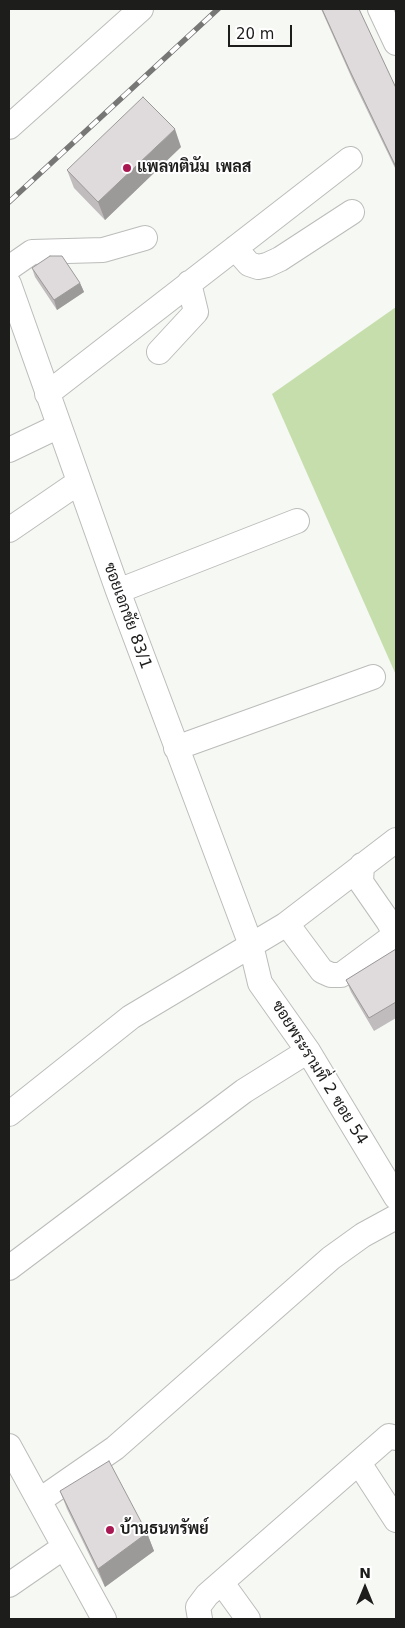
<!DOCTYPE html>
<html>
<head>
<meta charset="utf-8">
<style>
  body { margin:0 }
  #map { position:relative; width:405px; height:1628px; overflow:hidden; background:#f6f8f4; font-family:"DejaVu Sans",sans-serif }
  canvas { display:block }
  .frame { position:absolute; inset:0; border:10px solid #1d1d1c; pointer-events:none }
  .north { position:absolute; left:340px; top:1563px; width:50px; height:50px; -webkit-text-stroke:4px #fff; paint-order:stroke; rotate:0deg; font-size:14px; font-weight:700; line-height:20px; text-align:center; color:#1d1d1c }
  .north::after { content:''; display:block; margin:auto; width:18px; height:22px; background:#1d1d1c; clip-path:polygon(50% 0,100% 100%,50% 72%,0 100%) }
  .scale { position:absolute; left:228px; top:25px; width:64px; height:22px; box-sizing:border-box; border:2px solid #1d1d1c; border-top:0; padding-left:6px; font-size:15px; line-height:18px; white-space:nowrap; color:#1d1d1c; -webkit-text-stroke:4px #fff; paint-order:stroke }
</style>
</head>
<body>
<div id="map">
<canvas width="405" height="1628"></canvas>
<div class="frame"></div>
<div class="north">N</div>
<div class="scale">20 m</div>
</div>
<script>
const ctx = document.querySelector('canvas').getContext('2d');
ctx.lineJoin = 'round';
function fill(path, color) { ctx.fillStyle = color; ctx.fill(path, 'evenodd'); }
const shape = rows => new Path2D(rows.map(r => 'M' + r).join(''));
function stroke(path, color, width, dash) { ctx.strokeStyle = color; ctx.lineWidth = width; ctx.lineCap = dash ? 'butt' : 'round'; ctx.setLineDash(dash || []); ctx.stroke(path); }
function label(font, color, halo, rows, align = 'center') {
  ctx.font = font + ' "DejaVu Sans",Sarabun,sans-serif'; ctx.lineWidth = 4; ctx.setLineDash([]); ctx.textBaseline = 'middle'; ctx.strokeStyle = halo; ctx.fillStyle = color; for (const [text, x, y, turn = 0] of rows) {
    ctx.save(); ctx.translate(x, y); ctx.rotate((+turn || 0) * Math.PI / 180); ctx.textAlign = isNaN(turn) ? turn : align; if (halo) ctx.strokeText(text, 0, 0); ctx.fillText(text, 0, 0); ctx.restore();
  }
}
fill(shape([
  [396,307,396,675,272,394]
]), '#c6deab');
const minor = shape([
  [380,9,396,43],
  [9,127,141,9],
  [235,248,249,264,258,267,267,265,280,259,352,212],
  [9,268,32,252,103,250,145,238],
  [9,284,118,591,251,945,260,983,308,1051,396,1197],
  [159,352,196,312,189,283],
  [47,394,350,159],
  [9,450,59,426],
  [9,530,79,482],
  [118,591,297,521],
  [176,748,373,677],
  [285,925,293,932,322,971,331,975,341,975,391,938,393,930,388,921,361,882,362,865],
  [9,1114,131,1017,285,925,396,840],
  [9,1268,244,1091,308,1051],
  [9,1446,104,1619],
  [359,1463,396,1520],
  [40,1500,115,1448,331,1258,363,1235,396,1217],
  [222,1583,248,1619],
  [9,1585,64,1547],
  [200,1619,198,1607,207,1595,389,1436,396,1438]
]);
stroke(minor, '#bbbdba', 26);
stroke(minor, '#fff', 24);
const rail = shape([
  [9,202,218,9]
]);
stroke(rail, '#777876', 5.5);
stroke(rail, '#fff', 4, [11]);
fill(shape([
  [321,9,359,9,396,88,396,170,353,81],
  [181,147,105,220,74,188,67,170],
  [32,268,80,283,84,292,57,310,35,277],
  [396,949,396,1018,374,1031,351,992,346,980],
  [60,1491,147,1533,154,1551,105,1587,67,1509]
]), '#c0bbbc');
fill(shape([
  [175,129,181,147,105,220,98,202],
  [80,283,84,292,57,310,54,300],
  [147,1533,154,1551,105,1587,98,1569]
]), '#9c9999');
const building = shape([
  [322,9,359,9,396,88,396,167,350,71,322,9],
  [143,97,175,129,98,202,67,170,143,97],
  [50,256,62,256,80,283,54,300,32,268,50,256],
  [396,949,396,1002,369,1018,346,980,396,949],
  [109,1461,147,1533,98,1569,60,1491,109,1461]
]);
fill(building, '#dfdadb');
stroke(building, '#9c9999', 1);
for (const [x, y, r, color] of [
  [127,168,5,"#a91852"],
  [110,1530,5,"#a91852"]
]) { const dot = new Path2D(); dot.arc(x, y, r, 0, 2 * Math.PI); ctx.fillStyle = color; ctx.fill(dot); stroke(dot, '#fff', 2); }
label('bold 16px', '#1d1d1c', '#fff', [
  ["แพลทตินัม เพลส",137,168],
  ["บ้านธนทรัพย์",120,1530]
], 'left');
label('16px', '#1d1d1c', '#fff', [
  ["ซอยเอกชัย 83/1",127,616,70],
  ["ซอยพระรามที่ 2 ซอย 54",319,1073,58]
]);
</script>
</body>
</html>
